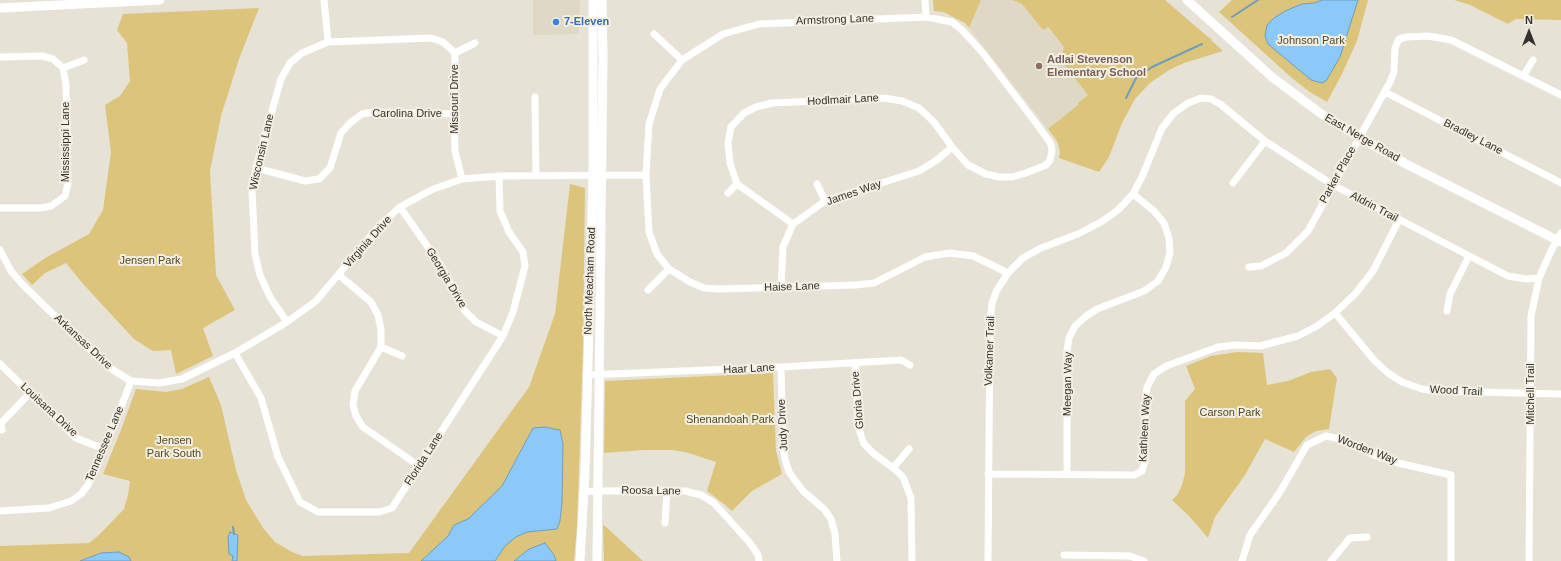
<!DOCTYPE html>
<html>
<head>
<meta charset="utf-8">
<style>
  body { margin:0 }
  #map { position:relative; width:1561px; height:561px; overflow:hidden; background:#e6e2d6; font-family:Arial,sans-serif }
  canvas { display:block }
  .north { position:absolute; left:1509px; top:12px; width:40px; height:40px; -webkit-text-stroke:3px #f3efe3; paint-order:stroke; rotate:0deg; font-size:11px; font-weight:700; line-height:16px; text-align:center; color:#34322d }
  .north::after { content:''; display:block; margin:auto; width:14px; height:18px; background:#34322d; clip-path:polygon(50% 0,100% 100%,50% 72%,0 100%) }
</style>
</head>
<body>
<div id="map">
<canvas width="1561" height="561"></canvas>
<div class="north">N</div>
</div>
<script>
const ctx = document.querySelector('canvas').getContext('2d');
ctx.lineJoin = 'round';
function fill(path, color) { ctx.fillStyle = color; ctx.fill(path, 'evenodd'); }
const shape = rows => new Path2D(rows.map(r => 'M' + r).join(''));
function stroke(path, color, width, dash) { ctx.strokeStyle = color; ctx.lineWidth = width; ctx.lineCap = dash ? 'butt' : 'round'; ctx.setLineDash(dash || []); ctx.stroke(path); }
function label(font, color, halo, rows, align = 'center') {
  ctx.font = font + ' Arial,sans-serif'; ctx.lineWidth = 4; ctx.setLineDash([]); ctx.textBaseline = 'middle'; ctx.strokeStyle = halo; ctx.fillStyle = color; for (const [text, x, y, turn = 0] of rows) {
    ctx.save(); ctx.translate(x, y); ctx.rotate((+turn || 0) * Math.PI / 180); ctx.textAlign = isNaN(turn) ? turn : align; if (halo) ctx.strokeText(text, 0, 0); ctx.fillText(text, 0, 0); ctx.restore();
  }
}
fill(shape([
  [533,0,580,0,579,34,533,35],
  [981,0,1012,0,1022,4,1043,30,1047,27,1064,47,1088,95,1078,103,1079,105,1048,129,969,28]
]), '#ded8c5');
fill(shape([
  [933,0,981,0,969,28,965,23,955,18,944,12,934,11],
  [1012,0,1165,0,1208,37,1212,39,1211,40,1223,51,1184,63,1169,70,1150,83,1135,99,1122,123,1109,157,1099,172,1059,158,1060,152,1057,141,1048,129,1078,105,1078,103,1088,95,1061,60,1064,47,1048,27,1043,30,1022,4],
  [1232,0,1368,0,1357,41,1341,76,1327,102,1310,92,1293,79,1219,12],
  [1454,0,1561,0,1561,20,1516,19,1508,24,1470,5],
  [259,8,239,59,221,116,210,171,216,275,235,310,203,328,213,356,176,374,171,350,153,351,134,339,84,285,66,263,45,273,32,285,22,274,47,257,89,234,103,210,111,152,105,105,120,96,130,81,127,43,117,30,123,14],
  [570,184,585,188,583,348,577,526,574,561,556,561,554,555,529,549,514,561,495,561,505,546,516,537,527,532,557,529,560,521,562,503,563,445,562,437,560,430,544,427,533,428,502,486,468,519,454,525,448,536,421,561,237,561,238,552,233,556,232,561,131,561,129,557,101,553,80,561,0,561,0,546,89,543,100,534,124,509,128,495,130,481,103,474,121,430,136,389,166,392,182,389,209,377,221,405,236,470,246,500,263,528,275,542,292,552,303,556,409,553,529,387,555,314],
  [1237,352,1263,353,1267,385,1288,381,1311,372,1330,369,1337,378,1329,429,1316,431,1306,437,1294,452,1265,439,1245,475,1215,517,1208,538,1189,516,1172,500,1178,494,1182,485,1185,473,1185,401,1195,389,1186,366,1211,356],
  [773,373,776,451,782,474,752,491,732,511,724,504,707,491,716,462,689,453,672,450,643,450,604,453,605,381],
  [603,525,605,526,643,561,604,561]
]), '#dcc57b');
const water = shape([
  [1322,0,1358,0,1340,57,1326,81,1322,83,1311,80,1268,44,1265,36,1267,25,1274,18,1285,11,1302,4,1314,3,1322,0],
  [544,427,560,430,563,444,562,503,560,521,557,529,527,532,516,537,505,546,495,561,421,561,448,536,454,525,468,519,502,486,533,428,544,427],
  [230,532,238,535,237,561,232,561,233,556,229,554,228,537,230,532],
  [545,543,554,555,556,561,514,561,529,549,545,543],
  [119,552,129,557,131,561,80,561,101,553,119,552]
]);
fill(water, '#8bc9f9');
stroke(water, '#719cbc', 1);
stroke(shape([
  [1232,17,1258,0],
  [1126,98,1136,78,1152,67,1202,44],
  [233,527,234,534]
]), '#719cbc', 2);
stroke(shape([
  [324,0,328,42],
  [925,0,926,17],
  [654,34,682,60],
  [455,53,475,43],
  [0,57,42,56,53,59,63,68],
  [63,68,84,60],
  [1524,75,1533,60],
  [1385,92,1561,183],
  [535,97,536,175],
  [256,168,305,181,319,179,330,168,341,133,350,123,362,114,375,112,454,114],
  [1233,183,1265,141],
  [817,184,825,201],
  [728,193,737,184],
  [400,207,442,267,464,310,476,322,503,336],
  [0,208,40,208,51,206,65,196,68,183,66,85,63,68],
  [793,224,737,184,730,163,728,143,731,127,744,113,756,107,772,103,884,98,902,101,919,108,934,122,952,147,968,165,986,174,999,177,1012,177,1026,173,1046,165,1050,160,1052,151,1051,144,1036,123,982,52,963,31,952,22,926,17,759,24,723,34,682,60,660,89,649,124,646,175,649,232,657,254,669,269,690,282,704,288,720,289,855,285,874,283,925,257,950,253,973,256,1008,273],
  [0,250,11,271,23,285,91,351,110,368,131,381,159,383,182,379,235,353,287,322,316,301,380,225,400,207,431,190,462,179,499,176,646,175],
  [1249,267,1261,266,1286,253,1308,231,1390,82,1394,72,1395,48,1399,39,1407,37,1428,36,1451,40,1561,95],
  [339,275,371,302,378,315,381,330,381,347,355,391,353,405,356,416,363,427,419,466],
  [781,287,783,247,793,224,825,201,919,171,937,160,952,147],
  [648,290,669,269],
  [1447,311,1450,294,1469,256],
  [1335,313,1374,360,1388,373,1402,382,1422,389,1436,391,1561,394],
  [287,322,270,297,260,275,255,254,252,190,256,168,281,79,290,63,302,53,328,42,431,38,443,42,455,53,454,114,455,151,462,179],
  [381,347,402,356],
  [235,353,261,398,278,457,300,502,318,512,379,512,392,508,503,336,513,312,525,266,523,252,509,232,500,211,499,176],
  [855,363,858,426,864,444,873,453,893,468,903,477,911,498,912,561],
  [0,364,76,438,104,449],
  [781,367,783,447,785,459,789,472,803,491,824,509,831,519,835,534,837,561],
  [587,375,781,367,901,360,910,365],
  [2,430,1,423,30,393],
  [893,468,909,449],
  [988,474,1135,475,1142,471,1145,461,1145,403,1147,387,1154,374,1166,366,1218,347,1236,345,1260,346,1298,336,1317,326,1335,313,1355,294,1373,271,1399,220],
  [1067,475,1067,351,1069,338,1075,326,1085,317,1097,309,1144,291,1158,281,1166,267,1170,253,1169,238,1164,223,1154,211,1133,194],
  [583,492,594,491,685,491,701,495,714,503,750,543,758,555,759,561],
  [0,511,49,508,71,501,81,494,88,485,118,415,131,381],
  [665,523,667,491],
  [1064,555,1130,556,1144,561],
  [988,561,990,323,992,303,997,290,1008,273,1023,258,1041,248,1078,234,1101,222,1118,210,1133,194,1142,177,1162,128,1174,113,1188,103,1201,98,1211,99,1220,104,1265,141,1333,185,1508,276,1526,279,1539,278],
  [1242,561,1250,535,1280,492,1307,445,1326,436,1344,440,1376,456,1398,463,1451,475,1451,561],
  [1331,561,1350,538,1367,537],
  [1529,561,1531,316,1539,278,1551,251,1561,233]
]), '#fff', 7);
stroke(shape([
  [1187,0,1272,77,1320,113,1359,137,1406,164,1561,242],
  [0,8,160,0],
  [580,561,585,473,593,176,593,0],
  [597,561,603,56,602,0]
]), '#fff', 9);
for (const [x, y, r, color] of [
  [556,22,4,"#3f7fe0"],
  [1039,66,4,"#8d6e63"]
]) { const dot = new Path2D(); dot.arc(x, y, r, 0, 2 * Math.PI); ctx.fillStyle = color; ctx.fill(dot); stroke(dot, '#f3efe3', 1.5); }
label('11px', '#34322d', '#f3efe3', [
  ["Armstrong Lane",835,20,-2],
  ["Missouri Drive",455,99,-90],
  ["Hodlmair Lane",843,100,-3],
  ["Carolina Drive",407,114],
  ["Bradley Lane",1473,137,27],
  ["East Nerge Road",1362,138,30],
  ["Mississippi Lane",66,142,-90],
  ["Wisconsin Lane",262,152,-77],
  ["Parker Place",1338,175,-61],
  ["James Way",854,193,-19],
  ["Aldrin Trail",1374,207,28],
  ["Virginia Drive",368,242,-48],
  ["Georgia Drive",446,278,59],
  ["North Meacham Road",590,281,-88],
  ["Haise Lane",792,287,-2],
  ["Arkansas Drive",83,342,43],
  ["Volkamer Trail",990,351,-88],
  ["Haar Lane",749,369,-3],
  ["Meegan Way",1068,384,-89],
  ["Wood Trail",1456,391,3],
  ["Mitchell Trail",1531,394,-90],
  ["Gloria Drive",858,400,-95],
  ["Louisana Drive",49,410,43],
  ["Judy Drive",783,425,-93],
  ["Kathleen Way",1145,428,-87],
  ["Tennessee Lane",105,444,-67],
  ["Worden Way",1367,450,21],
  ["Florida Lane",424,459,-57],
  ["Roosa Lane",651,491,1]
]);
label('bold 11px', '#366cbe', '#f3efe3', [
  ["7-Eleven",564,22]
], 'left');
label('11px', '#544821', '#f3efe3', [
  ["Johnson Park",1311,41],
  ["Jensen Park",150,261],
  ["Carson Park",1230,413],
  ["Shenandoah Park",730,420],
  ["Jensen",174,441],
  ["Park South",174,454]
]);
label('bold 11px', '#785e54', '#f3efe3', [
  ["Adlai Stevenson",1047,60],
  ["Elementary School",1047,73]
], 'left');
</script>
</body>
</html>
